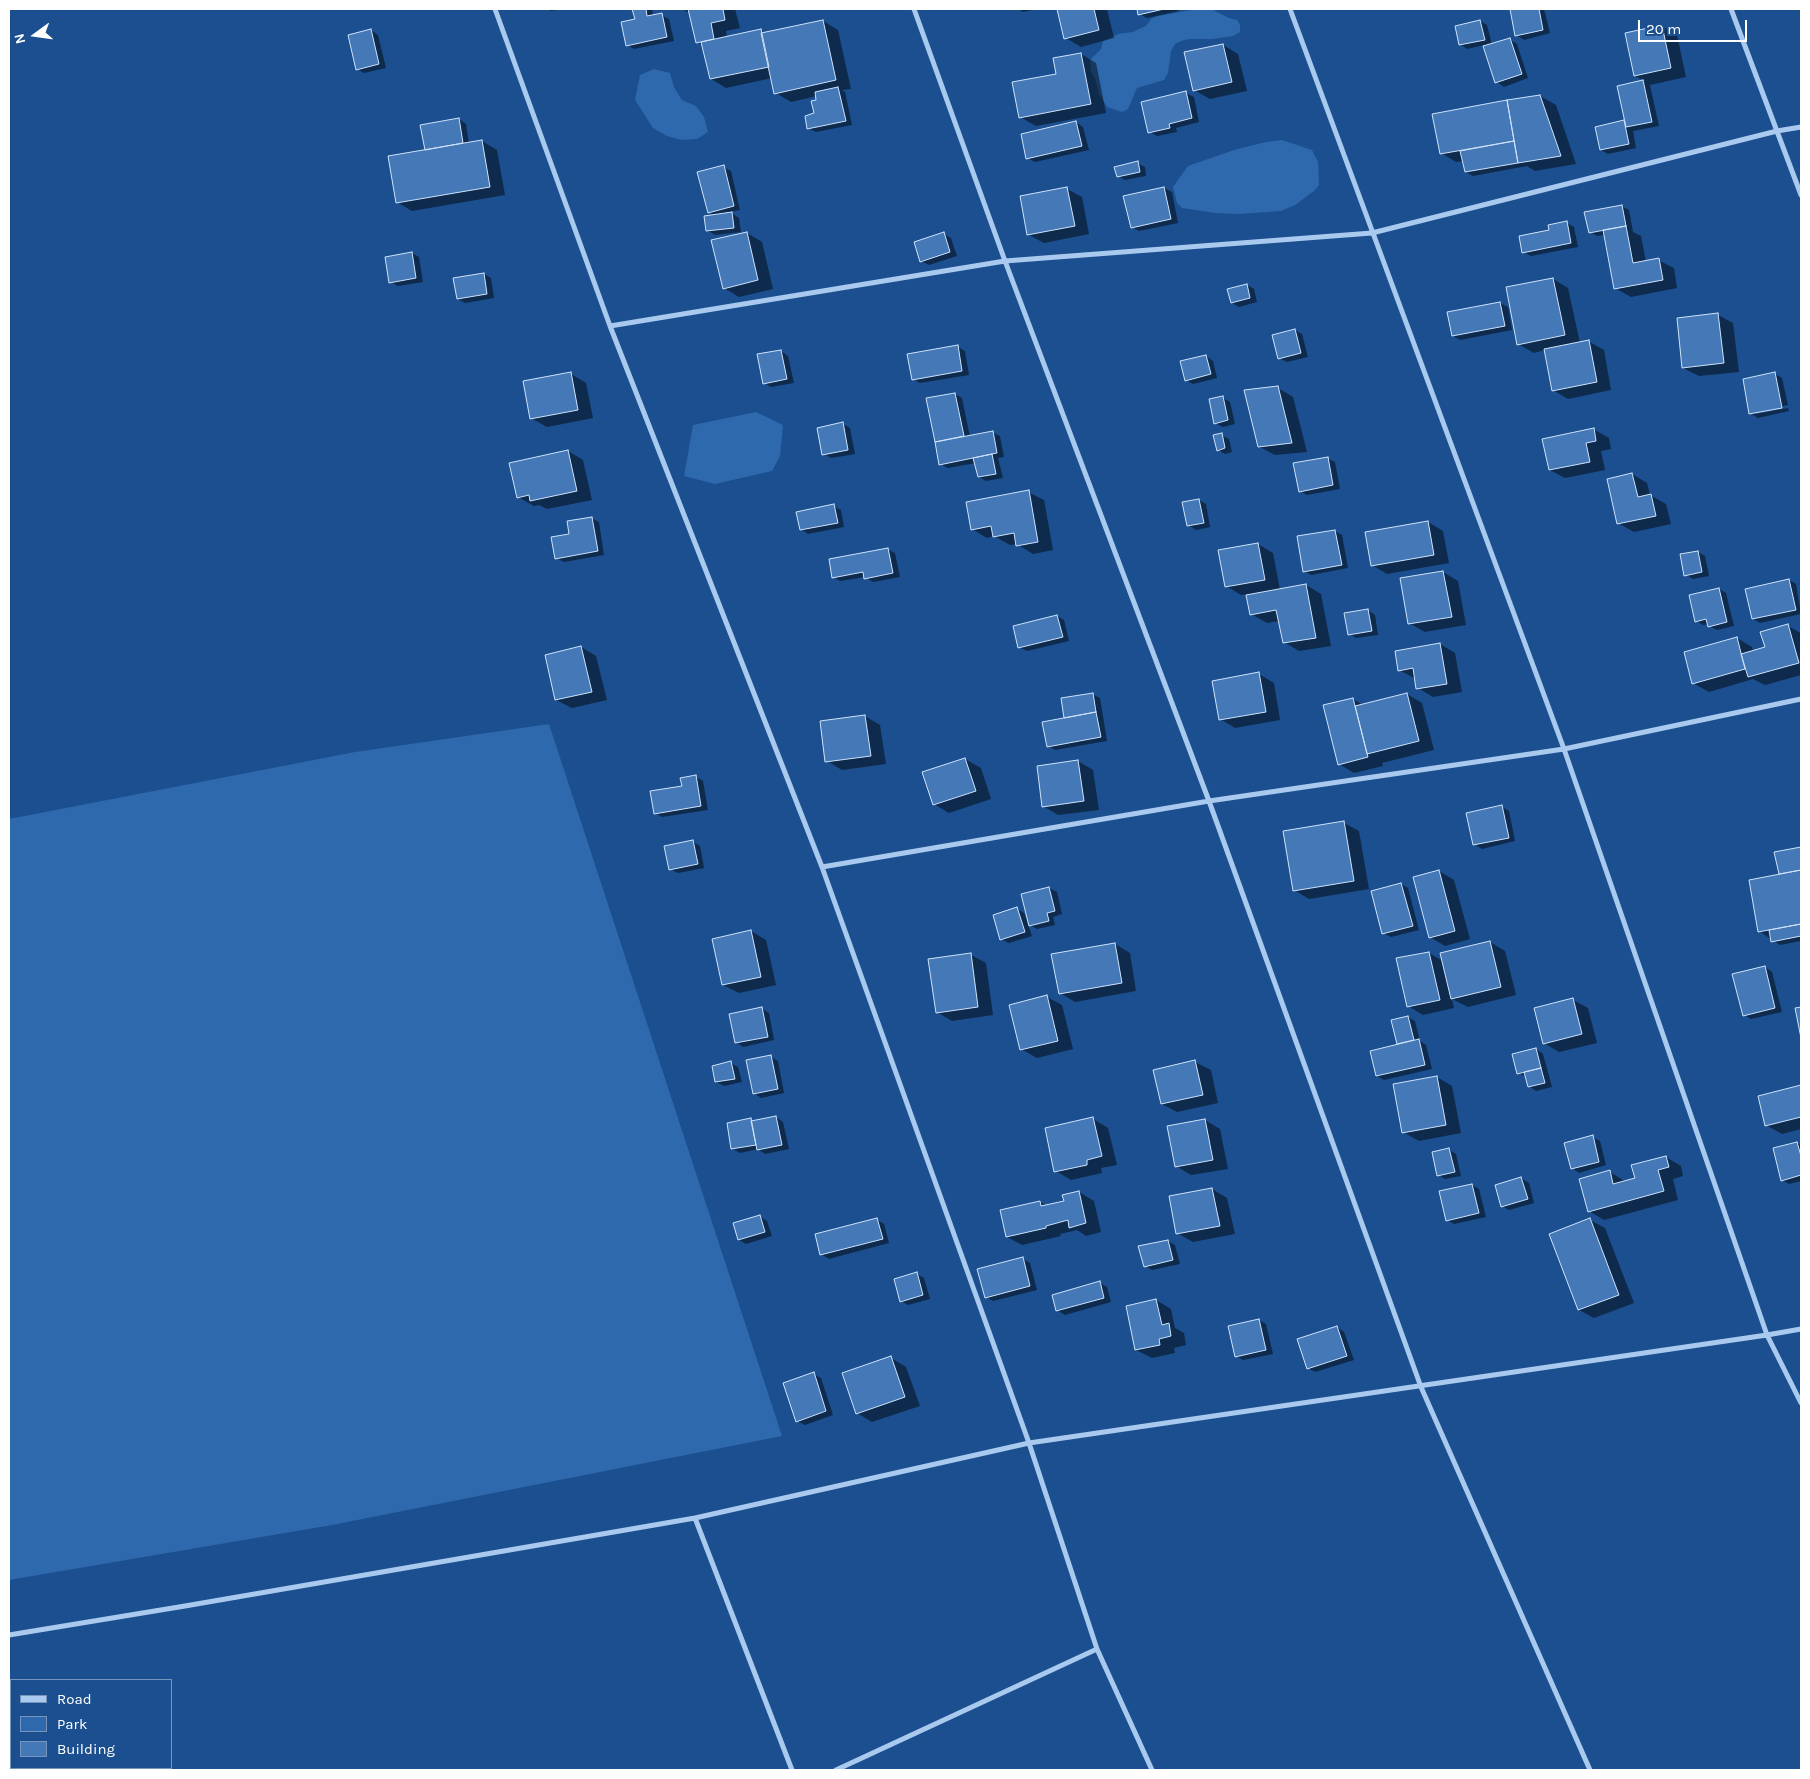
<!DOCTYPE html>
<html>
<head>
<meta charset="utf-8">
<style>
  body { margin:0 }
  #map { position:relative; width:1810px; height:1779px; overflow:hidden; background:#1b4f8f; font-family:Karla,sans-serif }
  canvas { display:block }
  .frame { position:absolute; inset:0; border:10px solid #fff; pointer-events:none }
  .legend { position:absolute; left:10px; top:1679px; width:162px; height:90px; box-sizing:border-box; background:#1b4f8f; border:1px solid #7695bc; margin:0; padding:6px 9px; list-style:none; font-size:15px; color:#fff }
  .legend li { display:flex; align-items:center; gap:10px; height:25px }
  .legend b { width:25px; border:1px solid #7695bc }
  .north { position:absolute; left:10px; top:10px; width:50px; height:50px; -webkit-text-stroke:4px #1b4f8f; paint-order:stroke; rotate:256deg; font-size:14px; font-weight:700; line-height:20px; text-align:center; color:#fff }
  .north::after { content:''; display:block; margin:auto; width:18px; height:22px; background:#fff; clip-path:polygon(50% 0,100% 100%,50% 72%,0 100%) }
  .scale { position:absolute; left:1638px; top:20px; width:109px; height:22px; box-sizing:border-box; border:2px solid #fff; border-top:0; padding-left:6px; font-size:15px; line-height:18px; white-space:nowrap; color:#fff; -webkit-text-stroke:4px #1b4f8f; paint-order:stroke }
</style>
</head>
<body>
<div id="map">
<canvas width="1810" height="1779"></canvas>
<div class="frame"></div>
<ul class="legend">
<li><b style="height:6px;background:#a9c9ee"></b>Road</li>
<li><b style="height:14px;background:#2e69ad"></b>Park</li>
<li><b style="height:14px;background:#4478b7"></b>Building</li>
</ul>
<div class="north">N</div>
<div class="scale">20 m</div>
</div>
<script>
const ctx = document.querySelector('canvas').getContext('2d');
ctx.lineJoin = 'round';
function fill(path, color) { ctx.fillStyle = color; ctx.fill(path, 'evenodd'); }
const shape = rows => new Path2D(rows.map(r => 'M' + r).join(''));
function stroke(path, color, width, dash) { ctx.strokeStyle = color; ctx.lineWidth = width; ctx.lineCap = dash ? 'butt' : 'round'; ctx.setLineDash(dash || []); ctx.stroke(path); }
fill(shape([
  [1197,9,1211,9,1229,18,1237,20,1240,25,1240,32,1233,36,1212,39,1189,39,1181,41,1175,44,1171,51,1168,73,1164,80,1137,88,1128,109,1122,112,1107,107,1099,94,1095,79,1091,72,1090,60,1101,49,1103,41,1118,34,1133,32,1139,29,1146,26,1151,19,1158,16],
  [654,69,670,73,674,87,682,100,696,106,704,117,708,132,697,139,682,140,667,136,653,128,635,100,640,75],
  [1282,140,1312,150,1318,162,1319,185,1314,191,1295,205,1281,211,1239,214,1215,213,1182,208,1177,203,1173,187,1188,166,1234,150,1266,142],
  [756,412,783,425,780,456,772,471,715,484,684,476,693,425],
  [549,724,782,1436,332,1525,9,1580,9,819,355,752]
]), '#2e69ad');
fill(shape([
  [547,9,563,9,551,11],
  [634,9,652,9,653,16,661,15,669,19,674,41,634,49,627,45,636,20],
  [682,9,735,9,740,28,726,31,727,38,761,30,766,34,823,21,838,30,851,89,842,90,845,92,852,125,816,132,808,128,815,114,817,96,791,102,776,93,772,78,726,88,711,79,704,46,697,42,691,14],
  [1018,9,1037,9,1023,12],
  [1058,9,1107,9,1114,38,1081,47,1066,38],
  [1138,9,1179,9,1179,11,1147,18,1139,14],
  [1511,9,1544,9,1550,33,1524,40,1516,35],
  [1480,21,1487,25,1492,45,1509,39,1517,44,1528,78,1504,87,1497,82,1484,45,1467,49,1460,44],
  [1662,26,1677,35,1686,77,1650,85,1659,126,1633,131,1636,148,1608,154,1601,150,1596,128,1626,121,1618,87,1645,81,1635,76],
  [371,30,378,35,386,68,364,73,357,69],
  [1223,45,1238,54,1247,91,1210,99,1194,90],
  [1081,54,1096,63,1106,113,1036,126,1020,117,1057,75],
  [1186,93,1194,97,1199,122,1176,128,1177,132,1157,136,1150,132],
  [1540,96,1556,105,1576,164,1535,171,1527,166,1473,176,1466,172,1464,161,1456,162,1441,153,1434,115],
  [459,119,466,124,469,144,482,141,497,150,505,195,412,211,397,202,429,151],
  [1076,122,1083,127,1089,150,1035,162,1027,158],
  [1137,163,1145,167,1146,176,1125,180,1118,176],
  [723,167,731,171,740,210,730,212,739,218,741,232,715,235,707,230,715,216,709,212],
  [1164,188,1172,192,1178,223,1139,231,1132,227],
  [1067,189,1082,197,1089,234,1044,243,1029,235],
  [1621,206,1629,210,1633,232,1641,236,1646,262,1658,260,1674,268,1677,288,1631,297,1615,288,1605,235,1597,236,1590,232],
  [1567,223,1574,227,1578,247,1531,256,1523,252,1550,231],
  [747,233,762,242,773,289,739,297,724,288],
  [944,234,951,238,957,256,929,265,921,261],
  [412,253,419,257,423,282,398,286,390,282,386,258],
  [484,274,491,278,494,298,465,303,458,299],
  [1553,279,1568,288,1580,343,1588,341,1604,350,1611,390,1568,399,1553,390,1545,350,1534,353,1518,344],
  [1247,285,1254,289,1257,302,1239,307,1232,303],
  [1500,303,1508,307,1512,330,1460,340,1453,336,1448,313],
  [1718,315,1733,323,1739,372,1699,376,1683,368],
  [1295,330,1302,334,1308,357,1287,362,1279,358],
  [958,347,965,351,969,375,920,383,913,379],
  [781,351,788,356,794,383,771,387,764,383],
  [1206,356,1213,361,1217,378,1193,384,1186,380],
  [571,374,586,383,593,418,547,427,531,418],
  [1775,374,1782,378,1788,405,1755,412,1755,414,1788,408,1789,411,1758,418,1750,413],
  [1278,388,1293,397,1307,452,1275,455,1260,447],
  [955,394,962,398,970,437,992,432,1000,436,1004,457,998,458,1003,478,986,481,979,477,976,463,948,468,940,464,928,399],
  [1223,398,1230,402,1235,424,1223,427,1215,423],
  [843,424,850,428,855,454,831,458,824,454],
  [1593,429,1609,438,1611,449,1601,451,1605,470,1565,478,1550,470],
  [1221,435,1229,439,1232,452,1225,454,1218,450],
  [568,451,583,460,592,500,547,509,539,505,534,506,518,497],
  [1327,458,1335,462,1340,489,1307,495,1300,491],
  [1632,474,1647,483,1650,495,1666,504,1671,524,1634,532,1618,523],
  [1028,492,1044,500,1053,550,1033,554,1017,544,1010,545,994,536,987,538,972,529],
  [1199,500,1206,504,1210,527,1196,530,1188,525],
  [833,506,841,510,844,527,808,534,801,529],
  [591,518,599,522,604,555,564,562,556,558,571,535],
  [1428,522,1443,531,1449,563,1387,574,1372,565],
  [1335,531,1342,535,1348,568,1311,575,1304,571],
  [1258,544,1273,553,1280,590,1306,585,1321,594,1331,646,1299,651,1284,642,1279,621,1267,623,1251,614,1247,594,1241,595,1226,586],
  [887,549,895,553,900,577,873,582,865,577,840,581,833,577],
  [1698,552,1705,556,1709,576,1693,579,1686,575],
  [1443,572,1458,581,1466,625,1425,632,1409,623],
  [1789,580,1796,584,1801,614,1760,623,1753,619],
  [1719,589,1726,593,1734,626,1717,630,1709,626,1709,624,1703,625,1696,621],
  [1368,610,1375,615,1378,635,1356,638,1349,634],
  [1057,616,1064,620,1069,641,1027,651,1019,647],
  [1788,626,1801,633,1801,675,1765,685,1753,679,1709,692,1693,683,1737,638,1752,647,1753,652,1766,648],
  [1440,644,1455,653,1462,692,1433,697,1418,688,1416,679,1399,670],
  [581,647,596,656,607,700,572,708,556,700],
  [1259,674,1274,683,1280,720,1235,728,1220,719],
  [1092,694,1100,698,1107,741,1055,750,1048,746,1066,719],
  [1407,694,1422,703,1434,750,1382,763,1383,766,1354,773,1339,764,1353,699,1363,705],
  [865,716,880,725,886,764,842,770,827,761],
  [965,759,981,768,991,799,949,813,934,804],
  [1078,761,1093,770,1099,810,1058,815,1043,806],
  [696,777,703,781,708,810,662,817,655,813],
  [1502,807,1509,811,1515,841,1482,849,1474,844],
  [1344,823,1359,831,1369,889,1309,899,1294,890],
  [692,841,700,846,704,868,678,873,670,869],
  [1801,848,1801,941,1780,945,1759,931,1780,875,1776,853],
  [1439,871,1454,880,1470,939,1445,946,1430,937],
  [1401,884,1408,888,1419,930,1391,937,1383,933],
  [1049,888,1057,892,1062,914,1053,917,1055,925,1037,929,1028,924,1030,923,1022,895],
  [1017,909,1024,913,1032,936,1009,943,1001,939],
  [751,931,766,940,776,985,739,993,723,985],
  [1490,942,1505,951,1516,995,1468,1007,1452,999,1454,1008,1423,1015,1408,1006,1429,953,1443,961],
  [1115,944,1130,953,1136,991,1075,1002,1060,993],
  [971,955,986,963,993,1015,952,1021,937,1012],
  [1765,967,1772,972,1782,1012,1751,1019,1744,1015],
  [1047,997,1062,1005,1073,1049,1037,1058,1021,1049],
  [1573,1000,1588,1008,1597,1043,1559,1052,1544,1043],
  [761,1008,769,1013,774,1040,743,1047,736,1042],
  [1408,1017,1415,1021,1420,1041,1426,1045,1432,1069,1384,1080,1377,1076,1398,1045,1392,1021],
  [1536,1049,1543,1054,1552,1087,1536,1091,1529,1086,1527,1077,1518,1073],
  [771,1057,778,1061,784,1093,761,1098,754,1093],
  [1195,1062,1211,1070,1218,1103,1177,1112,1162,1104],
  [731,1063,738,1067,742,1082,724,1086,716,1082],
  [1437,1077,1452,1086,1461,1133,1419,1141,1403,1132],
  [1801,1086,1801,1129,1782,1134,1766,1125,1759,1097],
  [776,1117,783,1122,789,1149,765,1154,758,1149,740,1153,733,1149,751,1120,754,1121],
  [1093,1119,1108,1128,1117,1165,1101,1168,1102,1173,1071,1180,1056,1171],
  [1205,1120,1220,1129,1228,1169,1191,1175,1176,1166],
  [1592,1137,1600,1141,1606,1165,1579,1173,1572,1168],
  [1797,1143,1801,1145,1801,1181,1789,1184,1782,1180],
  [1448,1149,1456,1154,1461,1176,1445,1179,1438,1175],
  [1666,1157,1681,1166,1683,1176,1673,1179,1678,1200,1604,1220,1589,1211,1610,1172,1626,1182,1636,1179],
  [1521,1178,1529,1183,1534,1203,1509,1210,1502,1206],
  [1472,1185,1479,1189,1486,1217,1454,1224,1447,1220],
  [1212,1189,1227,1198,1235,1234,1193,1242,1177,1233],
  [1079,1192,1094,1201,1101,1232,1086,1236,1077,1230,1060,1234,1061,1236,1022,1245,1007,1237,1040,1202,1047,1206,1065,1202],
  [759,1216,767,1221,772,1236,746,1244,739,1240],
  [877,1220,884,1224,889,1243,829,1259,821,1254],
  [1590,1220,1605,1228,1634,1303,1594,1318,1579,1310],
  [1168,1241,1175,1245,1180,1264,1152,1270,1145,1266],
  [1023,1259,1030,1263,1037,1290,993,1301,986,1297],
  [917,1274,924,1278,930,1299,908,1305,901,1301],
  [1099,1282,1107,1287,1111,1302,1065,1315,1057,1310],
  [1156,1300,1171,1309,1175,1328,1184,1333,1186,1345,1174,1348,1175,1353,1152,1358,1136,1350],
  [1259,1320,1266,1324,1273,1354,1243,1360,1236,1356],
  [1337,1327,1344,1332,1354,1360,1315,1372,1308,1368],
  [891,1358,906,1367,920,1406,872,1422,857,1413],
  [814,1374,821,1378,833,1415,805,1425,797,1421]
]), '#0007');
const building = shape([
  [632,9,646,9,647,16,662,13,667,37,626,46,621,22,635,19,632,9],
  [688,9,723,9,725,20,711,23,714,39,696,43,688,9],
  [1057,9,1094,9,1099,30,1064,39,1057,9],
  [1137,9,1164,9,1138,15,1137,9],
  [1510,9,1539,9,1543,30,1515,36,1510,9],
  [823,20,836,80,774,94,761,33,823,20],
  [1480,20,1485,40,1459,45,1455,26,1480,20],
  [1662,25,1671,68,1634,76,1625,33,1662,25],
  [371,29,379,64,356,70,348,35,371,29],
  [761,29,769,67,710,79,701,42,761,29],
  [1510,38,1522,74,1495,83,1483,46,1510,38],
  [1223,44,1232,82,1193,91,1184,52,1223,44],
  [1081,53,1091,104,1019,118,1012,82,1056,74,1053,58,1081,53],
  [1643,80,1652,122,1626,127,1617,86,1643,80],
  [838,87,846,121,807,129,805,116,814,113,811,101,816,100,815,92,838,87],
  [1186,91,1192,118,1169,124,1170,128,1148,133,1141,102,1186,91],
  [1540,95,1561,156,1518,163,1507,100,1540,95],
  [1507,100,1514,141,1440,154,1432,114,1507,100],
  [459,118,463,143,425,150,420,125,459,118],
  [1624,120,1629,144,1600,150,1595,127,1624,120],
  [1076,121,1082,146,1026,159,1021,134,1076,121],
  [482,140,490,187,396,203,388,156,482,140],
  [1514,141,1518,163,1465,172,1460,151,1514,141],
  [1138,161,1140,172,1117,177,1114,167,1138,161],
  [724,165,734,206,708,213,697,172,724,165],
  [1067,187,1075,226,1027,235,1020,196,1067,187],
  [1164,187,1171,219,1131,228,1123,196,1164,187],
  [1622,205,1626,226,1589,233,1584,212,1622,205],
  [732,212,734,228,706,231,704,216,732,212],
  [1567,221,1571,243,1522,253,1519,236,1549,230,1548,225,1567,221],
  [1626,226,1633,263,1659,258,1663,280,1614,289,1603,230,1626,226],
  [747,232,758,280,723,289,711,240,747,232],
  [944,232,950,252,920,262,914,242,944,232],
  [412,252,416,278,389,283,385,257,412,252],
  [484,273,487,294,457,299,453,278,484,273],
  [1553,278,1565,335,1517,345,1506,287,1553,278],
  [1247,284,1250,298,1231,303,1227,289,1247,284],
  [1500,302,1505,326,1452,336,1447,312,1500,302],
  [1718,313,1724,363,1682,368,1677,318,1718,313],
  [1295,329,1301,353,1278,359,1272,335,1295,329],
  [1589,340,1597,382,1552,391,1544,349,1589,340],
  [958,345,962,371,912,380,907,354,958,345],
  [781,350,787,379,763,384,757,354,781,350],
  [1206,355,1211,374,1185,381,1180,361,1206,355],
  [571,372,578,410,530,419,523,381,571,372],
  [1775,372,1782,408,1749,414,1743,379,1775,372],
  [1278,386,1292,443,1258,447,1244,390,1278,386],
  [955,393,964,436,935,442,926,398,955,393],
  [1223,396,1228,420,1214,424,1209,399,1223,396],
  [843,422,848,450,822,455,817,428,843,422],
  [1594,428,1596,441,1586,443,1590,462,1549,470,1542,439,1594,428],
  [993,431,997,453,939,465,935,442,993,431],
  [1222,433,1225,448,1217,451,1213,435,1222,433],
  [568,450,577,491,530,501,529,495,517,498,509,463,568,450],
  [992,454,996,474,978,477,973,458,992,454],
  [1328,457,1333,485,1299,492,1293,463,1328,457],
  [1632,473,1638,497,1651,494,1656,516,1617,524,1607,479,1632,473],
  [1029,490,1038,542,1016,546,1014,533,993,537,991,526,971,530,966,502,1029,490],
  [1199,499,1204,523,1187,526,1182,502,1199,499],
  [834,504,838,523,800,530,796,512,834,504],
  [592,517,598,551,555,559,551,537,569,534,567,521,592,517],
  [1428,521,1434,555,1371,566,1365,532,1428,521],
  [1335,530,1342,565,1303,572,1297,536,1335,530],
  [1258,543,1265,580,1225,587,1218,550,1258,543],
  [888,548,893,573,864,579,863,572,832,578,829,559,888,548],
  [1698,551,1702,572,1684,576,1680,554,1698,551],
  [1443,571,1452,617,1408,624,1400,578,1443,571],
  [1789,579,1796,610,1752,619,1745,589,1789,579],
  [1306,584,1316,638,1283,643,1276,610,1250,615,1246,595,1306,584],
  [1719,588,1727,622,1708,627,1706,619,1695,622,1689,595,1719,588],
  [1368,609,1372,631,1348,635,1344,613,1368,609],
  [1057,615,1063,637,1018,648,1013,626,1057,615],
  [1788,624,1799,663,1748,677,1741,654,1765,647,1760,632,1788,624],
  [1737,637,1745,669,1692,684,1684,652,1737,637],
  [1440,643,1447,684,1416,689,1413,668,1398,671,1395,651,1440,643],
  [581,646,592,692,555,700,545,655,581,646],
  [1259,672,1266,712,1219,720,1212,681,1259,672],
  [1093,693,1096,712,1064,718,1061,698,1093,693],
  [1407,693,1419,741,1367,754,1355,706,1407,693],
  [1353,698,1368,757,1338,765,1323,705,1353,698],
  [1096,712,1101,737,1047,747,1042,722,1096,712],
  [865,715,871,756,825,762,820,721,865,715],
  [965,758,976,791,933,805,922,772,965,758],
  [1078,760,1084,801,1042,807,1037,766,1078,760],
  [696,775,701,806,654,814,650,791,682,786,680,778,696,775],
  [1502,805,1509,838,1473,845,1466,813,1502,805],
  [1344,821,1354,881,1293,891,1283,831,1344,821],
  [693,840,698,864,669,870,664,846,693,840],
  [1801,847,1801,870,1779,874,1774,852,1801,847],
  [1439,870,1455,931,1429,938,1413,877,1439,870],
  [1801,870,1801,924,1758,932,1749,880,1801,870],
  [1401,883,1413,926,1382,934,1371,891,1401,883],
  [1049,887,1055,911,1047,913,1049,921,1029,926,1021,894,1049,887],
  [1017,907,1025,932,1000,940,993,915,1017,907],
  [1801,924,1801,936,1771,942,1769,930,1801,924],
  [751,930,761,977,722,985,712,939,751,930],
  [1490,941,1501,987,1451,999,1440,953,1490,941],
  [1115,943,1122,983,1059,994,1051,954,1115,943],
  [1429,952,1440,1000,1407,1007,1396,958,1429,952],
  [971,953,978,1007,936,1013,928,959,971,953],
  [1765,966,1775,1008,1743,1016,1732,974,1765,966],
  [1047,995,1058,1041,1020,1050,1009,1005,1047,995],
  [1573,998,1582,1034,1543,1044,1534,1008,1573,998],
  [762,1007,768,1037,735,1043,729,1014,762,1007],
  [1801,1007,1801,1038,1795,1008,1801,1007],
  [1408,1016,1414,1040,1397,1044,1391,1020,1408,1016],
  [1419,1039,1425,1065,1376,1076,1370,1051,1419,1039],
  [1536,1048,1541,1068,1517,1074,1512,1054,1536,1048],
  [771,1055,778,1089,753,1094,746,1060,771,1055],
  [1195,1060,1203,1095,1161,1104,1153,1070,1195,1060],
  [731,1061,735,1079,715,1082,712,1066,731,1061],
  [1541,1068,1545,1083,1528,1087,1524,1072,1541,1068],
  [1437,1076,1446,1125,1402,1133,1393,1084,1437,1076],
  [1801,1085,1801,1117,1765,1126,1758,1096,1801,1085],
  [776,1116,782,1145,757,1150,751,1121,776,1116],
  [1093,1117,1102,1156,1087,1160,1087,1165,1054,1172,1045,1128,1093,1117],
  [751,1118,756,1145,731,1149,727,1123,751,1118],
  [1205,1119,1213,1160,1175,1167,1167,1126,1205,1119],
  [1593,1135,1599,1162,1571,1169,1564,1143,1593,1135],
  [1797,1142,1801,1156,1801,1175,1781,1181,1773,1148,1797,1142],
  [1449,1148,1455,1172,1437,1176,1432,1152,1449,1148],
  [1666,1156,1669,1167,1658,1170,1664,1191,1588,1212,1579,1179,1610,1170,1613,1184,1635,1178,1631,1165,1666,1156],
  [1521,1177,1528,1199,1501,1207,1495,1185,1521,1177],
  [1472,1184,1479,1213,1446,1221,1439,1191,1472,1184],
  [1212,1188,1220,1226,1176,1234,1169,1196,1212,1188],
  [1079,1191,1086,1223,1069,1228,1068,1220,1046,1226,1046,1228,1006,1237,1000,1210,1040,1201,1041,1206,1064,1201,1062,1195,1079,1191],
  [760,1215,765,1232,738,1240,733,1223,760,1215],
  [877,1218,883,1239,820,1255,815,1234,877,1218],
  [1590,1218,1619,1295,1578,1310,1549,1234,1590,1218],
  [1168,1240,1173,1260,1144,1267,1138,1246,1168,1240],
  [1023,1257,1030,1286,985,1298,977,1269,1023,1257],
  [917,1272,923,1295,900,1302,894,1279,917,1272],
  [1100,1281,1104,1298,1056,1311,1052,1295,1100,1281],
  [1156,1299,1162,1325,1169,1323,1171,1336,1159,1339,1160,1345,1135,1350,1126,1306,1156,1299],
  [1259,1319,1266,1350,1235,1357,1228,1326,1259,1319],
  [1337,1326,1347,1356,1307,1369,1297,1339,1337,1326],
  [891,1356,905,1397,856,1414,842,1373,891,1356],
  [814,1372,826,1411,796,1422,783,1383,814,1372]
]);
fill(building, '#4478b7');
stroke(building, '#cfe3fa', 1);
stroke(shape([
  [495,9,610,326,822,867,1029,1443,1097,1649,1152,1770],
  [914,9,1005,261,1209,801,1421,1387,1590,1770],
  [1290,9,1564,749,1767,1335,1801,1403],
  [1731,9,1801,195],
  [610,326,1005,261,1372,233,1777,131,1801,127],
  [822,867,1209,801,1564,749,1801,699],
  [695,1518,792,1770],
  [9,1635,185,1606,695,1518,1029,1443,1767,1335,1801,1329],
  [836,1770,1097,1649]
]), '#a9c9ee', 5);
</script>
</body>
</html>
